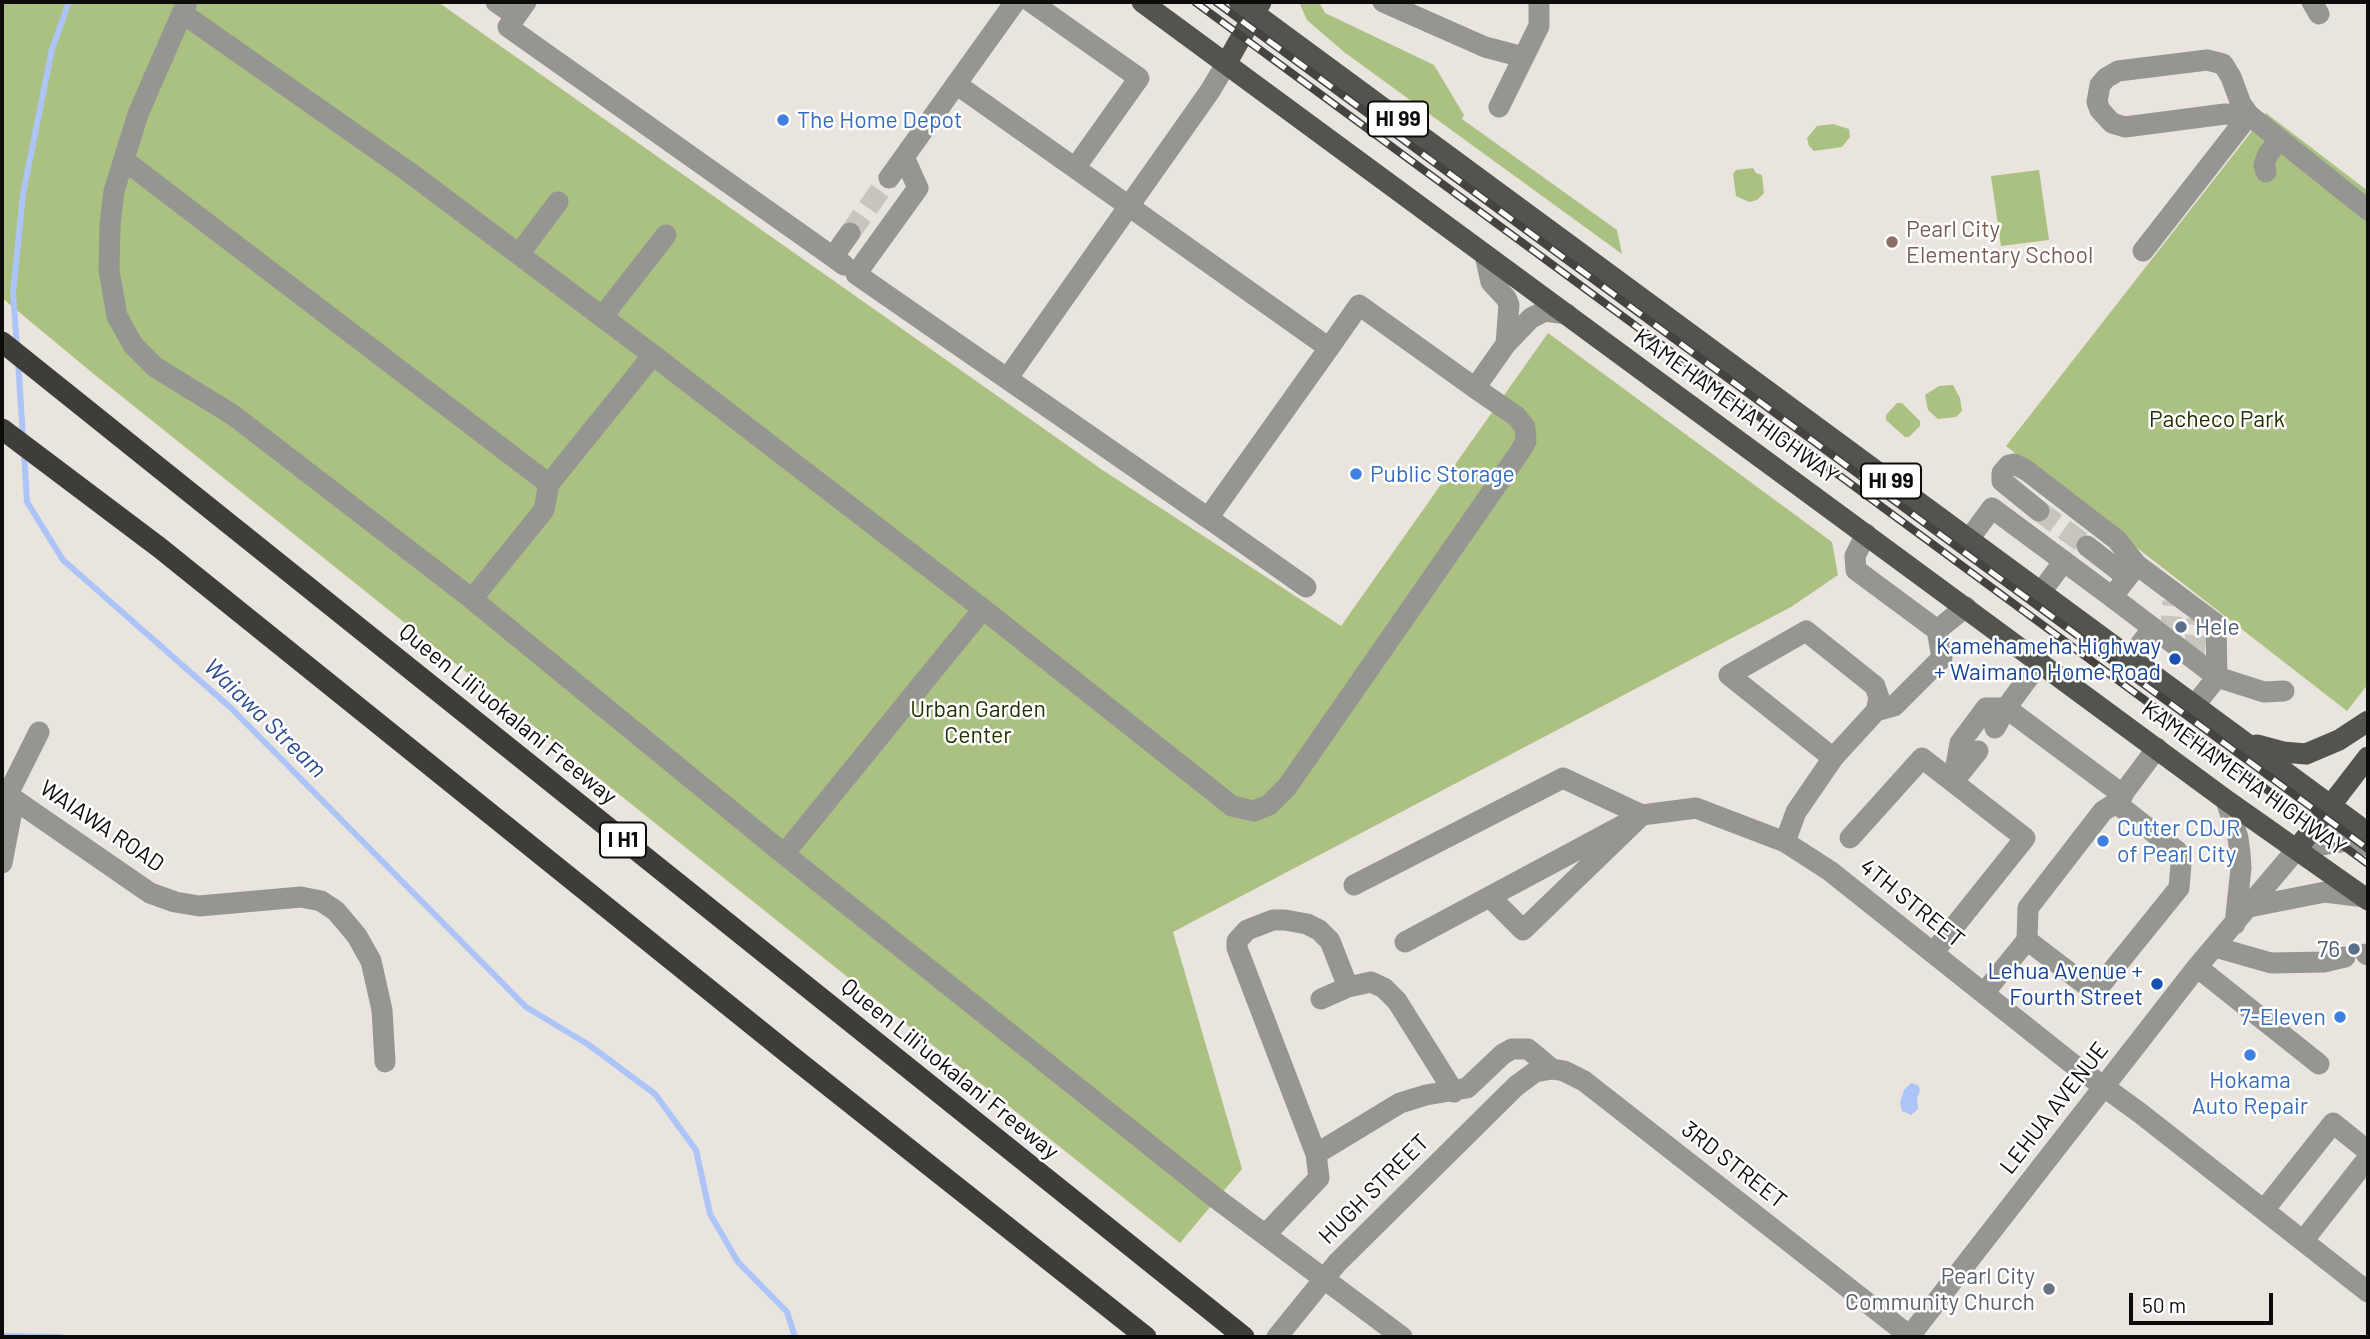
<!DOCTYPE html>
<html>
<head>
<meta charset="utf-8">
<style>
  body { margin:0 }
  #map { position:relative; width:2370px; height:1339px; overflow:hidden; background:#e9e4de; font-family:Barlow,sans-serif }
  canvas { display:block }
  .frame { position:absolute; inset:0; border:4px solid #0d0c0a; pointer-events:none }
  .scale { position:absolute; left:2129px; top:1293px; width:144px; height:32px; box-sizing:border-box; border:4px solid #0d0c0a; border-top:0; padding-left:9px; font-size:21px; line-height:24px; white-space:nowrap; color:#0d0c0a; -webkit-text-stroke:5px #fff; paint-order:stroke }
</style>
</head>
<body>
<div id="map">
<canvas width="2370" height="1339"></canvas>
<div class="frame"></div>
<div class="scale">50 m</div>
</div>
<script>
const ctx = document.querySelector('canvas').getContext('2d');
ctx.lineJoin = 'round';
function fill(path, color) { ctx.fillStyle = color; ctx.fill(path, 'evenodd'); }
const shape = rows => new Path2D(rows.map(r => 'M' + r).join(''));
function stroke(path, color, width, dash) { ctx.strokeStyle = color; ctx.lineWidth = width; ctx.lineCap = dash ? 'butt' : 'round'; ctx.setLineDash(dash || []); ctx.stroke(path); }
function label(font, color, halo, rows, align = 'center') {
  ctx.font = font + ' Barlow,sans-serif'; ctx.lineWidth = 5; ctx.setLineDash([]); ctx.textBaseline = 'middle'; ctx.strokeStyle = halo; ctx.fillStyle = color; for (const [text, x, y, turn = 0] of rows) {
    ctx.save(); ctx.translate(x, y); ctx.rotate((+turn || 0) * Math.PI / 180); ctx.textAlign = isNaN(turn) ? turn : align; if (halo) ctx.strokeText(text, 0, 0); ctx.fillText(text, 0, 0); ctx.restore();
  }
}
fill(shape([
  [2,2,438,2,1101,469,1341,626,1548,333,1832,542,1838,575,1791,607,1173,932,1242,1169,1180,1243,95,375,2,298],
  [1299,2,1319,2,1325,13,1434,65,1464,115,1462,119,1617,230,1622,254,1344,52,1307,20],
  [2266,113,2368,191,2368,684,2347,711,2006,446],
  [1833,124,1849,129,1850,137,1842,147,1814,151,1809,146,1807,138,1817,126],
  [1753,168,1756,173,1762,175,1764,193,1757,200,1749,202,1736,196,1733,174,1736,170],
  [2039,170,2049,240,2001,246,1991,176],
  [1953,385,1960,398,1962,411,1956,417,1938,419,1928,410,1925,395,1939,386],
  [1897,403,1902,403,1920,421,1920,426,1909,437,1905,437,1886,420,1886,415]
]), '#abc182');
fill(shape([
  [1911,1083,1918,1085,1920,1090,1917,1099,1918,1109,1911,1115,1902,1111,1900,1103,1904,1090]
]), '#acc4f7');
stroke(shape([
  [17,347,13,293,23,194,52,49,69,2],
  [18,361,23,437],
  [24,452,27,502,63,560,231,708,526,1007,589,1045,655,1094,696,1150,710,1214,738,1262,787,1312,795,1337],
  [2,1336,61,1337]
]), '#acc4f7', 6);
stroke(shape([
  [850,233,889,178],
  [2039,511,2087,546],
  [2170,637,2173,601],
  [2194,656,2197,619]
]), '#c8c4be', 21, [21, 10]);
stroke(shape([
  [187,2,138,114,114,191,110,224,109,270,117,316,133,345,155,367,233,415,472,599,784,854,1217,1199,1402,1337],
  [496,2,516,16],
  [526,2,508,27,833,257],
  [1015,2,904,157,918,188,856,274,1208,518,1329,348,1075,168,1139,78,1031,2],
  [1383,2,1485,47,1523,57],
  [2312,2,2319,14],
  [182,13,409,172,653,355,983,609,1232,806,1254,811,1269,805,1287,787,1521,450,1526,441,1525,427,1516,416,1475,388,1506,344,1531,318,1545,311,1567,314],
  [2207,60,2223,64,2231,77,2241,104,2249,115,2225,114,2125,127,2112,123,2100,110,2097,102,2100,85,2106,78,2118,71,2207,60],
  [956,84,1075,168],
  [1499,107,1539,26,1539,2],
  [124,160,549,484],
  [2266,172,2264,165,2268,154,2279,140],
  [889,178,904,157],
  [2143,251,2249,115,2368,210],
  [519,254,558,202],
  [1485,255,1491,282,1506,298,1509,305,1506,344],
  [844,265,833,257,850,233],
  [602,317,666,235],
  [1329,348,1359,305,1475,388],
  [1007,379,1210,91,1226,64],
  [2039,511,2002,481,2002,473,2009,465,2014,464,2026,470,2117,540,2137,565],
  [1208,518,1306,587],
  [1866,534,1855,556,1856,570,1937,630,1966,607],
  [1969,539,1992,508,2112,597],
  [2087,546,2127,577],
  [2041,592,2064,561],
  [472,599,544,510,549,484,653,355],
  [2153,628,2112,597,2137,565,2216,624,2217,677],
  [2130,657,2153,628,2217,677],
  [2195,705,2217,677,2264,692,2284,691],
  [1876,711,1894,706,1942,658,1937,630],
  [1995,728,2006,708,2040,662],
  [2,791,150,893,175,902,199,906,301,897,321,901,336,911,357,936,371,961,382,1010,385,1062],
  [2226,800,2238,838,2240,853,2241,868,2235,924],
  [1850,838,1922,758,1953,782,1978,751],
  [1785,842,1796,812,1833,758,1876,711,1879,698,1875,686,1806,631,1729,675,1833,758],
  [784,854,983,609],
  [2,863,11,816,8,794,39,732],
  [1354,885,1563,778,1642,815,1523,930,1490,897],
  [2249,907,2325,892,2365,897],
  [2027,940,2028,908,2103,811,2116,803],
  [1405,942,1642,815,1696,808,1785,842,1830,871,2070,1062,2140,1113,2368,1292],
  [2215,947,2271,963,2324,962,2345,957],
  [1933,953,2025,838,1953,782,1960,743,1986,708,2006,708,2123,795],
  [2366,954,2368,955],
  [2197,967,2319,1064],
  [1984,993,2027,940,2095,992,2179,888,2181,864,2177,851,2116,803,2157,748],
  [1321,999,1348,987,1371,982,1384,988,1397,1001,1454,1092],
  [1316,1154,1400,1103,1426,1095,1467,1088,1503,1054,1512,1049,1528,1049,1552,1069],
  [2264,1210,2333,1123,2368,1151],
  [1265,1235,1319,1178,1316,1154,1237,948,1237,941,1247,930,1273,920,1285,920,1307,924,1319,930,1330,941,1348,987],
  [2303,1241,2368,1158],
  [1277,1337,1337,1263,1516,1086,1535,1072,1552,1069,1564,1071,1584,1081,1911,1337],
  [1909,1337,2197,967,2297,849,2341,842,2351,834,2368,846]
]), '#959592', 21);
stroke(shape([
  [1142,2,2226,800,2368,900],
  [1239,2,2368,833],
  [1226,64,1261,2],
  [2257,745,2283,752,2306,754,2339,740,2368,721],
  [2297,849,2368,757]
]), '#54544f', 21);
stroke(shape([
  [2,342,1244,1337],
  [2,429,160,548,800,1063,1146,1337]
]), '#3e3d38', 21);
const rail = shape([
  [1195,2,2368,864],
  [1216,2,2368,849]
]);
stroke(rail, '#454340', 8);
stroke(rail, '#fff', 5, [16]);
for (const [x, y, r, color] of [
  [783,120,7,"#3f7fe0"],
  [1892,242,7,"#8d6e63"],
  [1356,474,7,"#3f7fe0"],
  [2181,627,7,"#5c6f8a"],
  [2175,659,7,"#1a4fb4"],
  [2103,841,7,"#3f7fe0"],
  [2354,949,7,"#5c6f8a"],
  [2157,984,7,"#1a4fb4"],
  [2340,1017,7,"#3f7fe0"],
  [2250,1055,7,"#3f7fe0"],
  [2049,1289,7,"#6b7280"]
]) { const dot = new Path2D(); dot.arc(x, y, r, 0, 2 * Math.PI); ctx.fillStyle = color; ctx.fill(dot); stroke(dot, '#fff', 2.5); }
for (const [x, y, w] of [
  [1398,119,60],
  [1891,481,60],
  [623,840,46]
]) { const box = new Path2D(); box.roundRect(x - w / 2, y - 17.5, w, 35, 5); ctx.fillStyle = '#fff'; ctx.fill(box); stroke(box, '#0d0c0a', 2); }
label('bold 21px', '#0d0c0a', null, [
  ["HI 99",1398,119],
  ["HI 99",1891,481],
  ["I H1",623,840]
]);
label('23px', '#366cbe', '#fff', [
  ["The Home Depot",797,120],
  ["Public Storage",1370,474],
  ["Cutter CDJR",2117,828],
  ["of Pearl City",2117,854],
  ["7-Eleven",2326,1017,"right"],
  ["Hokama",2250,1080,"center"],
  ["Auto Repair",2250,1106,"center"]
], 'left');
label('23px', '#785e54', '#fff', [
  ["Pearl City",1906,229],
  ["Elementary School",1906,255]
], 'left');
label('23px', '#0d0c0a', '#fff', [
  ["KAMEHAMEHA HIGHWAY",1736,406,36],
  ["Queen Liliʻuokalani Freeway",508,714,39],
  ["KAMEHAMEHA HIGHWAY",2244,778,36],
  ["WAIAWA ROAD",102,826,34],
  ["4TH STREET",1912,903,39],
  ["Queen Liliʻuokalani Freeway",950,1069,39],
  ["LEHUA AVENUE",2054,1108,-52],
  ["3RD STREET",1734,1165,38],
  ["HUGH STREET",1374,1189,-45]
]);
label('23px', '#233100', '#fff', [
  ["Pacheco Park",2217,419],
  ["Urban Garden",978,709],
  ["Center",978,735]
]);
label('23px', '#4e5e75', '#fff', [
  ["Hele",2195,627],
  ["76",2340,949,"right"]
], 'left');
label('23px', '#164399', '#fff', [
  ["Kamehameha Highway",2161,646],
  ["+ Waimano Home Road",2161,672],
  ["Lehua Avenue +",2143,971],
  ["Fourth Street",2143,997]
], 'right');
label('23px', '#5b616d', '#fff', [
  ["Pearl City",2035,1276],
  ["Community Church",2035,1302]
], 'right');
label('italic 24px', '#2b4a93', '#fff', [
  ["Waiawa Stream",265,718,44]
]);
</script>
</body>
</html>
